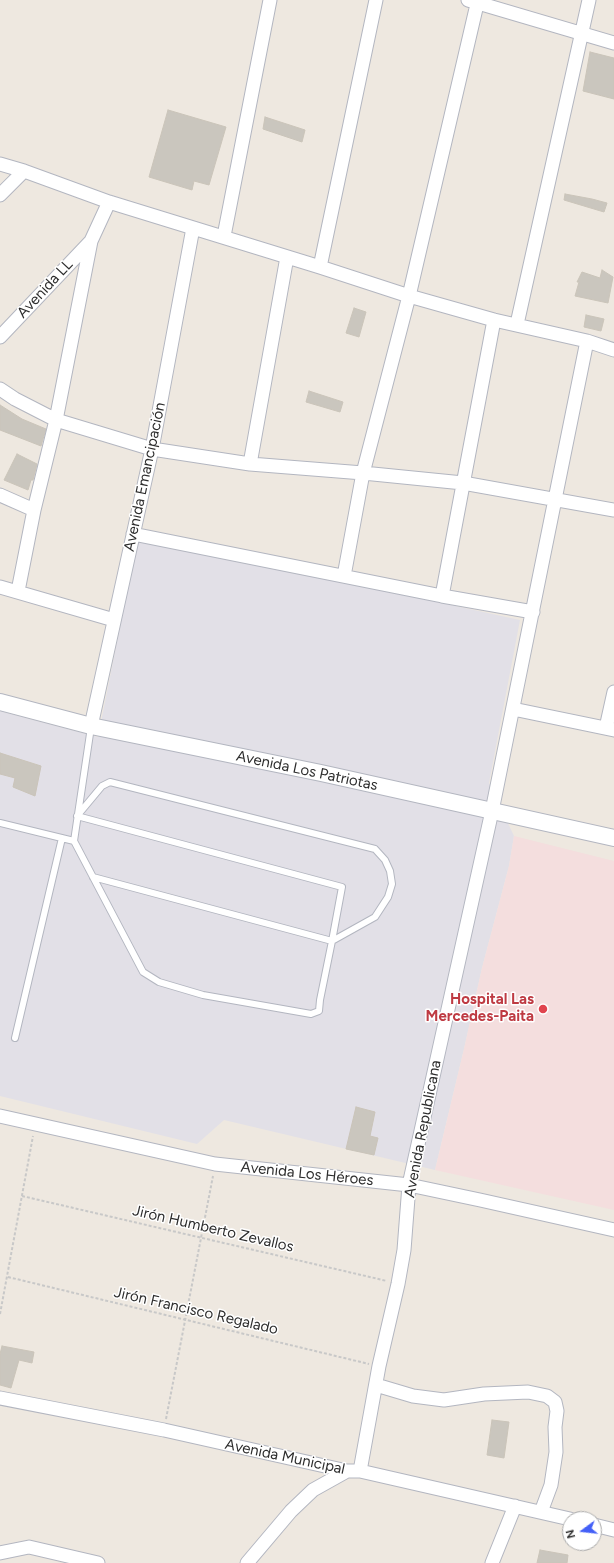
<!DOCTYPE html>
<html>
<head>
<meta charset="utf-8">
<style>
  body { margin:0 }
  #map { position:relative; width:614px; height:1563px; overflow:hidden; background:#eee8e0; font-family:Figtree,sans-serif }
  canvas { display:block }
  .north { position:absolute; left:562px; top:1511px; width:40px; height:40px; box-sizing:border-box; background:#fff; border:1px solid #ababab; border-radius:50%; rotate:255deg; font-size:11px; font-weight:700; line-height:16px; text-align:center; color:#2d2d2d }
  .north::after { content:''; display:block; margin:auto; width:14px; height:18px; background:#4460f7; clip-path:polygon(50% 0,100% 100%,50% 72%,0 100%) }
</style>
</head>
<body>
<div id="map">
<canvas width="614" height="1563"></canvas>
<div class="north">N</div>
</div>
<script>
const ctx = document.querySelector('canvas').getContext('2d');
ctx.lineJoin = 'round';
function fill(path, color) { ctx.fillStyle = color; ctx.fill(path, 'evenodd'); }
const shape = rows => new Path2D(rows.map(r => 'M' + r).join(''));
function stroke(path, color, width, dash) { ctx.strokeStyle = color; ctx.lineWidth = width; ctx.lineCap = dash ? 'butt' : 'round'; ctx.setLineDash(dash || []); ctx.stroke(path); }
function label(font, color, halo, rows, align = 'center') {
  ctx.font = font + ' Figtree,sans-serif'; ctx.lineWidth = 3; ctx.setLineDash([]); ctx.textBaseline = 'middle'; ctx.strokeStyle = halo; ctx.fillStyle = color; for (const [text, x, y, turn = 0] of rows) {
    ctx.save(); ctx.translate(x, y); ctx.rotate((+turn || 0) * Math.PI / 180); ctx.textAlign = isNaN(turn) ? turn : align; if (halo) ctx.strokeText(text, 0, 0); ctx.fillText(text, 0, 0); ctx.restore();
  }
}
fill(shape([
  [138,537,520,620,489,783,514,836,509,866,482,968,464,1049,435,1170,224,1120,197,1144,0,1096,0,711,98,737]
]), '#e2e0e7');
fill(shape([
  [514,836,614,861,614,1210,435,1170,464,1049,482,968,509,866]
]), '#f4dede');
const building = shape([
  [590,52,614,58,614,99,583,91,590,52],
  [168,110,226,127,209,185,194,181,192,190,149,177,168,110],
  [265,117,305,130,302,142,263,129,265,117],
  [565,194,592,199,607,203,604,212,564,200,565,194],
  [602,270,613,277,608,303,575,296,579,282,577,282,582,272,600,278,602,270],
  [354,308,366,312,359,337,346,333,354,308],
  [586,315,604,319,601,331,584,327,586,315],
  [309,391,343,402,340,412,306,402,309,391],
  [0,405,22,419,46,429,41,446,0,430,0,405],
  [17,454,37,464,33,480,31,480,28,490,4,480,17,454],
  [0,753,41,766,35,796,13,787,15,778,0,774,0,753],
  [356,1107,375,1112,370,1136,378,1138,374,1155,346,1149,356,1107],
  [2,1346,34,1352,32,1363,19,1360,11,1388,0,1385,0,1354,2,1346],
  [492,1420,509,1422,504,1458,487,1455,492,1420],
  [540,1550,568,1555,567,1563,537,1563,540,1550]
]);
fill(building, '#cac6be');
stroke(building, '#cac4b9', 1);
const service = shape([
  [91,727,74,841,143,972,159,982,203,995,311,1014,319,1011,320,1000,332,941,342,887,77,816,102,786,110,782,375,849,385,860,390,871,392,884,388,897,375,917,332,941,93,877],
  [0,823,74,841],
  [15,1038,62,838]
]);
const minor = shape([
  [468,0,614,43],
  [0,164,24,171,109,202,320,267,409,296,494,320,587,341,614,350],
  [0,195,24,171],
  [224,236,270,0],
  [320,267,376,0],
  [517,324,589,0],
  [0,337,91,241],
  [0,389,15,399,56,420,152,449,250,464,363,473,463,483,614,510],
  [250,464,287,257],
  [0,495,34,510],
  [133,534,442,596,533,612],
  [344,576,363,473,409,296,478,0],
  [0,587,114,620],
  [18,591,34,510,56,420,91,241,109,202],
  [442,596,494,320],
  [513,709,614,730],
  [91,726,152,449,193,228],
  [606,728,614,692],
  [0,1116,215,1164,409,1185,480,1200,614,1230],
  [376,1385,413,1396,444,1400,484,1394,528,1392,547,1396,555,1402,557,1411,555,1427,556,1452,551,1485,541,1512],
  [0,1398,164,1430,347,1471,360,1471,570,1519],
  [360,1471,379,1366,398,1284,404,1250,409,1185,492,811,587,341],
  [594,1525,614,1530],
  [0,1553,29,1547,98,1563],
  [247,1563,291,1511,313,1490,347,1471],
  [492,1563,515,1506]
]);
const tertiary = shape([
  [0,702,91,726,321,773,614,838]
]);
stroke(service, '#b3b6c0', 8);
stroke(minor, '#b3b6c0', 15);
stroke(tertiary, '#b3b6c0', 18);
stroke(shape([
  [22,1196,387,1281],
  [8,1277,369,1364],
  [0,1314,33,1136],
  [166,1419,213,1176]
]), '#c8c8c8', 2, [3, 2]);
stroke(service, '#fff', 6);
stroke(minor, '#fff', 13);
stroke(tertiary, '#fff', 16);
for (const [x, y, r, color] of [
  [543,1009,5,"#e0444e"]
]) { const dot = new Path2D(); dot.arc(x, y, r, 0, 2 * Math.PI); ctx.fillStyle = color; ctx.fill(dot); stroke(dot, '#fff', 1.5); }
label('15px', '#2d2d2d', '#fff', [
  ["Avenida LL",45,289,-47],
  ["Avenida Emancipación",145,477,-78],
  ["Avenida Los Patriotas",307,771,12],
  ["Avenida Republicana",423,1129,-79],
  ["Avenida Los Héroes",307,1174,6],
  ["Jirón Humberto Zevallos",213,1229,13],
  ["Jirón Francisco Regalado",196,1311,13],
  ["Avenida Municipal",285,1457,12]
]);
label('bold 15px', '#be3a42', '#fff', [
  ["Hospital Las",534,1000],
  ["Mercedes-Paita",534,1017]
], 'right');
</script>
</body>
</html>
